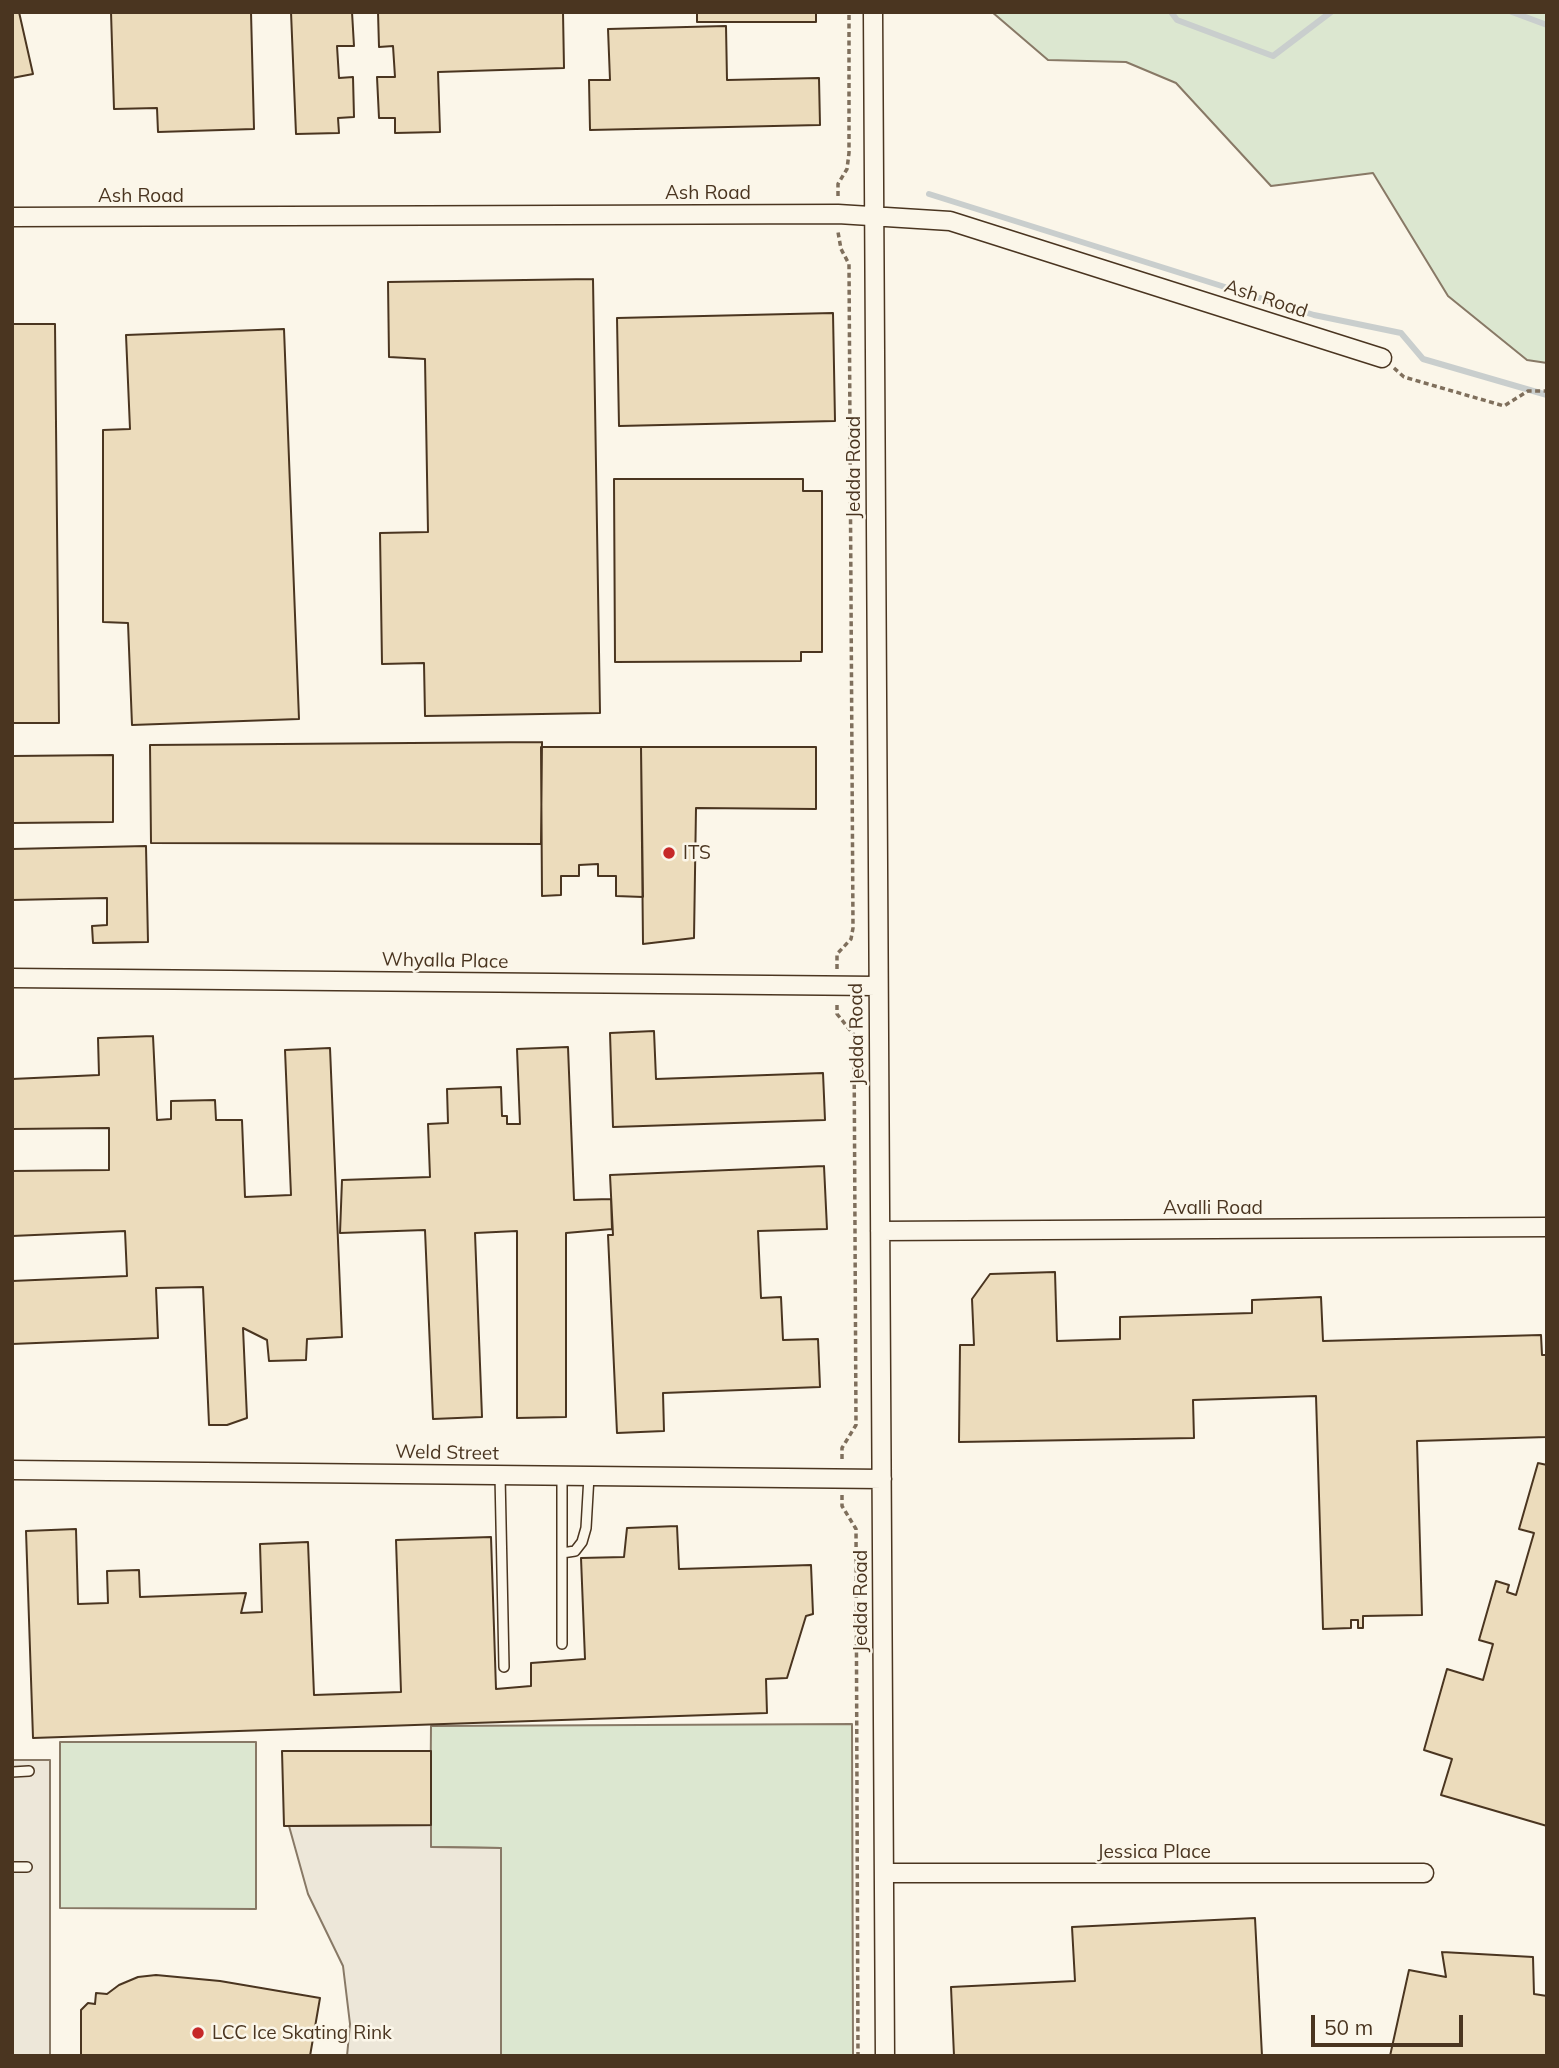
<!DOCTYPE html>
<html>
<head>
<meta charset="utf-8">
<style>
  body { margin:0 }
  #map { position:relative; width:1559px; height:2068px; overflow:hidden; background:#fbf6e9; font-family:Mulish,sans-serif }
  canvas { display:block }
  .frame { position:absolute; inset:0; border:14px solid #4a3520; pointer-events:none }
  .scale { position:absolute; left:1311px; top:2015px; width:152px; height:32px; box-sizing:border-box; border:4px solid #4a3520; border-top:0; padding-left:9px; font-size:21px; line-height:24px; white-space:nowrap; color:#4a3520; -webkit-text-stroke:5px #fbf6e9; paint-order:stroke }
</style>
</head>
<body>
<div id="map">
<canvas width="1559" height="2068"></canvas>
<div class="frame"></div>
<div class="scale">50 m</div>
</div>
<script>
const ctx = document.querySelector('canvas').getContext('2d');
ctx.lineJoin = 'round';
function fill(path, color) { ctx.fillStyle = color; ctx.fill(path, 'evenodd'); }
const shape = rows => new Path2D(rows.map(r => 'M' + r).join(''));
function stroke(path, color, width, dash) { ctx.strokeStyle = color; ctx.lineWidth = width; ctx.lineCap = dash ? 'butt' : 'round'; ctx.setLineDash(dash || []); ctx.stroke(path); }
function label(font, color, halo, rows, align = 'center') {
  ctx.font = font + ' Mulish,sans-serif'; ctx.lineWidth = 5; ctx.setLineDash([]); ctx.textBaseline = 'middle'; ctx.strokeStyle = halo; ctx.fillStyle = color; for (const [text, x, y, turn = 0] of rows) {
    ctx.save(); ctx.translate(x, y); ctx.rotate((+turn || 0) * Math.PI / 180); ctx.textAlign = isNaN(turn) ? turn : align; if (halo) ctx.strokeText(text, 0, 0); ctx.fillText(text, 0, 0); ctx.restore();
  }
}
const green = shape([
  [992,12,1547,12,1547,363,1527,360,1448,296,1373,173,1271,186,1176,83,1126,62,1048,60,992,12],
  [852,1724,853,2056,501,2056,501,1848,430,1847,431,1726,852,1724],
  [60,1742,256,1742,256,1909,60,1908,60,1742]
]);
fill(green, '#dce7d0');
stroke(green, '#887966', 2);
const parking = shape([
  [12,1760,50,1760,50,2056,12,2056,12,1760],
  [431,1825,431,1847,501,1848,501,2056,347,2056,350,2024,343,1966,308,1894,289,1826,431,1825]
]);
fill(parking, '#ede7d9');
stroke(parking, '#887966', 2);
stroke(shape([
  [1171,12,1177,20,1273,56,1331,12],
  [1512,12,1547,25],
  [929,194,1314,315,1401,333,1423,359,1547,395]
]), '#c9cecd', 6);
const building = shape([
  [12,12,19,12,33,74,12,78,12,12],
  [111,12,251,12,254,129,158,132,157,108,114,109,111,12],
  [291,12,352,12,354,46,337,46,339,78,353,77,354,117,338,118,339,133,296,134,291,12],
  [378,12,563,12,564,68,438,72,440,132,395,133,395,118,379,118,377,77,395,77,393,46,379,47,378,12],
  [697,12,816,12,816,22,697,22,697,12],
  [726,26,727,80,819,78,820,125,590,130,589,80,610,80,608,29,726,26],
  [593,279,600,713,425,716,424,663,382,664,380,533,428,532,425,359,389,357,388,282,593,279],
  [833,313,835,421,619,426,617,318,833,313],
  [12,324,55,324,59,723,12,723,12,324],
  [284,329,299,719,132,725,128,623,103,622,103,430,130,429,126,335,284,329],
  [614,479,803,479,803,491,822,491,822,652,801,652,801,661,615,662,614,479],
  [542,742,541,844,151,843,150,745,542,742],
  [541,747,641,747,643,897,616,896,616,876,598,876,598,864,579,865,579,876,561,876,561,895,542,896,541,747],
  [641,747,816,747,816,809,696,808,694,938,643,944,641,747],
  [113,755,113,822,12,823,12,756,113,755],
  [146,846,148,942,93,943,92,926,107,925,107,898,12,900,12,849,146,846],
  [654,1031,656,1079,823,1073,825,1120,613,1127,610,1033,654,1031],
  [153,1036,157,1120,171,1119,171,1101,215,1100,216,1120,242,1120,245,1197,291,1195,285,1050,330,1048,342,1337,307,1339,306,1360,269,1361,267,1340,243,1328,247,1418,227,1425,209,1425,203,1287,156,1288,158,1338,12,1344,12,1281,127,1276,125,1231,12,1236,12,1171,109,1170,109,1128,12,1129,12,1079,99,1075,98,1038,153,1036],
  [568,1047,574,1200,611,1199,612,1229,566,1233,566,1417,517,1418,517,1231,475,1233,482,1417,433,1419,425,1230,340,1233,342,1180,430,1177,428,1124,448,1123,447,1089,501,1087,502,1116,507,1116,507,1124,520,1124,517,1049,568,1047],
  [824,1166,827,1229,758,1231,761,1298,781,1297,783,1340,818,1339,820,1387,663,1393,664,1431,617,1433,608,1235,613,1235,610,1175,824,1166],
  [1055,1272,1057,1341,1120,1339,1120,1317,1252,1313,1252,1300,1321,1297,1323,1341,1541,1335,1542,1355,1547,1355,1547,1437,1417,1441,1422,1615,1363,1616,1363,1628,1358,1628,1358,1620,1351,1620,1351,1628,1323,1629,1316,1396,1193,1400,1194,1438,959,1442,960,1345,974,1345,972,1299,990,1274,1055,1272],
  [1538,1463,1547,1465,1547,1826,1441,1795,1452,1759,1424,1750,1447,1669,1483,1680,1493,1644,1479,1640,1496,1581,1509,1585,1507,1592,1516,1595,1534,1533,1519,1529,1538,1463],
  [677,1526,679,1569,811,1565,813,1614,806,1616,787,1678,766,1679,767,1713,33,1738,26,1531,76,1529,78,1604,108,1603,107,1571,139,1570,140,1597,246,1593,241,1613,262,1612,260,1544,308,1542,314,1695,401,1692,396,1540,491,1537,496,1689,531,1686,531,1663,585,1659,581,1558,624,1557,627,1528,677,1526],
  [282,1751,431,1751,431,1825,284,1826,282,1751],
  [1255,1918,1262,2056,954,2056,951,1987,1075,1981,1072,1927,1255,1918],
  [1442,1952,1533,1957,1534,1994,1547,1996,1547,2056,1390,2056,1409,1970,1446,1977,1442,1952],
  [156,1975,220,1981,320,1998,310,2056,81,2056,81,2010,88,2003,95,2004,96,1993,107,1994,119,1985,138,1977,156,1975]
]);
fill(building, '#ecdcbc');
stroke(building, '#4a3520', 2);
const service = shape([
  [500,1475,504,1667],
  [562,1553,575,1551,582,1542,586,1528,589,1476],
  [562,1644,562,1476],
  [12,1772,29,1771],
  [12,1867,27,1867]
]);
const minor = shape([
  [873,12,885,2056],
  [12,217,838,214,950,221,1382,358],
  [12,978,877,986],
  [880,1231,1547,1227],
  [12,1470,882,1479],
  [884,1873,1424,1873]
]);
stroke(service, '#4a3520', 12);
stroke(minor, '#4a3520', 21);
stroke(shape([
  [838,196,838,184,847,169,849,153,849,12],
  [1394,368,1404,377,1504,406,1528,391,1547,391],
  [837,969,837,954,851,939,853,928,849,264,841,249,838,232],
  [837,1005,837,1014,854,1035,856,1425,842,1448,842,1460],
  [842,1495,842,1506,856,1529,858,2056]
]), '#7f6f5c', 3.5, [5, 3.5]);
stroke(service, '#fbf6e9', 9);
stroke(minor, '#fbf6e9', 18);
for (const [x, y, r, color] of [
  [669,853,7,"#c62828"],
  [198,2033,7,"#c62828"]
]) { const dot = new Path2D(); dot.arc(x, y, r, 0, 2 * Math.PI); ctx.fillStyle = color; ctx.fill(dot); stroke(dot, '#fbf6e9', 2.5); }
label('19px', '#4a3520', '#fbf6e9', [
  ["Ash Road",708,193],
  ["Ash Road",141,196],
  ["Ash Road",1266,299,18],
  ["Jedda Road",854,467,-90],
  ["Whyalla Place",445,961,1],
  ["Jedda Road",857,1034,-91],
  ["Avalli Road",1213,1208],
  ["Weld Street",447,1453,1],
  ["Jedda Road",861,1601,-90],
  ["Jessica Place",1154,1852]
]);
label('19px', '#4a3520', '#fbf6e9', [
  ["ITS",683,853],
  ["LCC Ice Skating Rink",212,2033]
], 'left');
</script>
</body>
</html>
